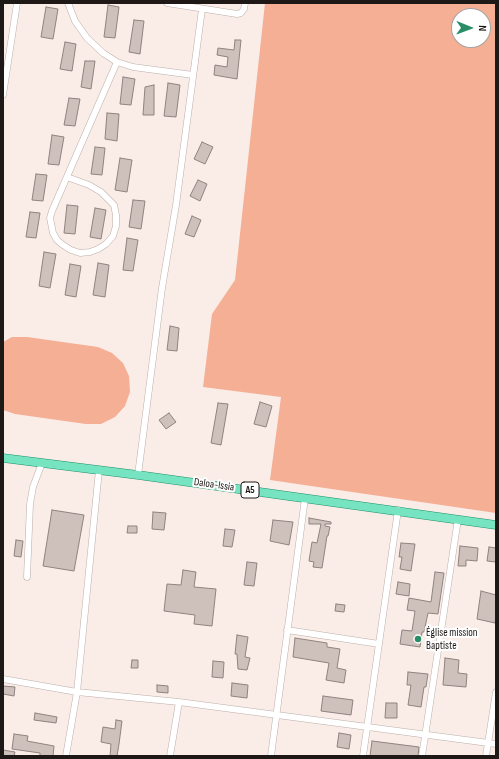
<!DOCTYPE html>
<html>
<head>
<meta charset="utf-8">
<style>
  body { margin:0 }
  #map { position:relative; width:499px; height:759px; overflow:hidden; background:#faece7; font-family:"Sofia Sans Condensed",sans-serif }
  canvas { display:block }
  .frame { position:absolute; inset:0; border:4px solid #1e1917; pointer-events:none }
  .north { position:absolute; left:451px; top:8px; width:40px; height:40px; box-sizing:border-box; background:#fff; border:1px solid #a5a3a2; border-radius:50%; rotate:91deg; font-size:11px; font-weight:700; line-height:16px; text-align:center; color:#1e1917 }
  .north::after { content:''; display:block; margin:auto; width:14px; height:18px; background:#298d68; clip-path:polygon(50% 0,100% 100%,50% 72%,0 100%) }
</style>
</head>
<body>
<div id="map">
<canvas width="499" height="759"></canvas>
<div class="frame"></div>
<div class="north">N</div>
</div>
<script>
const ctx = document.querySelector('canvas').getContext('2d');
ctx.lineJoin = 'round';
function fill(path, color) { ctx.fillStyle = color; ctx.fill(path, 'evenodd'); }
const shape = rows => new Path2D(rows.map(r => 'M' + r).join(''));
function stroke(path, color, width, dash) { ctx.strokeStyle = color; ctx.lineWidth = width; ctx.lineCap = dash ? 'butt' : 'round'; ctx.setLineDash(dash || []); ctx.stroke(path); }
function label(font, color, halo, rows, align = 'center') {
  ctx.font = font + ' "Sofia Sans Condensed",sans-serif'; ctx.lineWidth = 4; ctx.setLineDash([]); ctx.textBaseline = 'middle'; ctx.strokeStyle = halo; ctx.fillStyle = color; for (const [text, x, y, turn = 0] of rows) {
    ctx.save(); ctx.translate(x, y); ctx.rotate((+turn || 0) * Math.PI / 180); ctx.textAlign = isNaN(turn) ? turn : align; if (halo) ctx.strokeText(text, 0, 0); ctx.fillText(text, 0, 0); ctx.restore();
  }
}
fill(shape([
  [265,3,496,3,496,513,270,480,281,397,203,387,212,314,235,280],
  [459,16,483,16,483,40,459,40],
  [12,337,27,337,98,347,112,353,123,363,129,376,130,392,125,406,115,417,101,424,86,424,15,414,3,410,3,342]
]), '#f5af95');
const building = shape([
  [108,5,119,7,115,38,104,37,108,5],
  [46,7,58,9,53,39,41,37,46,7],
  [134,20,144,21,140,54,129,52,134,20],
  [235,40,241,40,237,79,214,75,215,65,227,67,228,57,217,55,218,48,234,50,235,40],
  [65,42,76,44,72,71,60,69,65,42],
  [85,61,95,61,91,89,81,87,85,61],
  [123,77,135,79,131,105,120,104,123,77],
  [168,83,180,85,176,117,164,116,168,83],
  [154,85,154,115,143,115,145,87,154,85],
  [69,98,80,99,75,126,64,125,69,98],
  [107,113,119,114,117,141,105,139,107,113],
  [52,135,64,137,59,165,48,164,52,135],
  [202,142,213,147,205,164,194,159,202,142],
  [95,147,105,148,102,175,91,174,95,147],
  [120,158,132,160,127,192,115,190,120,158],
  [36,174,47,175,43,201,32,200,36,174],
  [198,180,207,184,200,201,190,196,198,180],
  [133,200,145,201,141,229,129,227,133,200],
  [67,205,78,206,75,234,64,233,67,205],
  [95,208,106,210,101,239,90,237,95,208],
  [30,212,40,213,36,238,26,237,30,212],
  [192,216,201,220,194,237,185,234,192,216],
  [127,238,138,240,133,271,123,270,127,238],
  [44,252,56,254,50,288,39,286,44,252],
  [98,263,109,265,105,297,93,295,98,263],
  [70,264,81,266,76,297,65,295,70,264],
  [170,326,179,328,177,351,167,350,170,326],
  [260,402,272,406,266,427,254,424,260,402],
  [218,403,228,404,221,445,211,443,218,403],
  [169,413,176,422,166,429,159,420,169,413],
  [52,510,84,515,74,571,43,566,52,510],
  [153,512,166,513,164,530,152,529,153,512],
  [309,518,331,522,331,524,325,524,325,526,330,527,328,536,327,536,322,568,313,567,314,562,309,561,312,542,317,543,321,524,309,524,309,518],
  [273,520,293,522,289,545,270,541,273,520],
  [128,526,137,526,137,533,127,533,128,526],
  [225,529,235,530,232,547,223,546,225,529],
  [16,540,23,541,21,557,14,556,16,540],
  [401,543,415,544,411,571,400,569,402,557,399,557,401,543],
  [460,546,478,548,477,561,466,560,466,566,458,566,460,546],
  [489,547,496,548,496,562,487,561,489,547],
  [247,562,257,563,254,586,244,585,247,562],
  [183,570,196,572,194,587,216,589,212,626,194,624,195,615,164,611,167,584,181,585,183,570],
  [435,572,444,573,438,614,428,613,424,632,422,632,420,647,400,644,402,630,412,631,415,611,407,610,409,598,431,602,435,572],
  [398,582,410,584,409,596,396,594,398,582],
  [481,591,496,595,496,617,495,623,477,619,481,591],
  [336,604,345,605,344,612,335,611,336,604],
  [237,635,248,637,245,657,250,658,247,670,238,669,237,654,235,654,237,635],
  [295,638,327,643,327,647,340,649,337,668,346,670,344,683,326,680,329,663,293,657,295,638],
  [445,658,459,660,458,673,467,674,466,687,443,685,445,658],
  [132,660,138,660,138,668,131,668,132,660],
  [213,661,224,662,223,678,212,677,213,661],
  [408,672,428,674,426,687,424,687,421,707,408,705,411,685,407,685,408,672],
  [232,683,248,685,247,698,231,696,232,683],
  [157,685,168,686,168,693,157,692,157,685],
  [3,686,15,687,14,696,3,694,3,686],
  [323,696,353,700,351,715,321,711,323,696],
  [386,703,397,703,397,718,385,718,386,703],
  [35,713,57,717,56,723,34,720,35,713],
  [116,720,122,721,119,744,117,756,110,756,111,744,101,742,103,727,115,729,116,720],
  [339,733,351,735,349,749,337,747,339,733],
  [14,734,28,736,27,741,54,746,53,756,40,756,40,753,12,749,14,734],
  [372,741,419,747,418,756,370,756,372,741],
  [3,750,15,752,14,756,3,756,3,750]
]);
fill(building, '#cec1bc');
stroke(building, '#8f837f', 1);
const minor = shape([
  [68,3,75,21,87,38,103,53,117,62,133,67,193,75],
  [167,3,237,14,241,13,244,9,245,3],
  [3,95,17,3],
  [67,177,89,185,101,192,114,205,116,215,116,226,113,236,106,244,98,249,90,252,80,253,71,250,63,245,57,240,53,233,50,218,52,211,117,62],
  [138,475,162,288,176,205,202,9],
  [27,577,30,504,33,487,42,463],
  [287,630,379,644],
  [3,679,77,692,179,702,496,744],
  [66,756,77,692,99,470],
  [170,756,179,702],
  [271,756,305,498],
  [363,756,398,510],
  [422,756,458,519],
  [486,756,496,692]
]);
const major = shape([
  [3,458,138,475,496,525]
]);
stroke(minor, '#bbafaa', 7);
stroke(major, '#1d916b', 9);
stroke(minor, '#fff', 6);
stroke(major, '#77e4c1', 8);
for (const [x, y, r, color] of [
  [418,639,4,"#298d68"]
]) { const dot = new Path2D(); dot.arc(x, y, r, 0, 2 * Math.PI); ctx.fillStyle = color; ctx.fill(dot); stroke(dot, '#fff', 1.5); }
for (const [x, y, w] of [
  [250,490,18]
]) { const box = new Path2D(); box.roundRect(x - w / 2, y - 8, w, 16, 3); ctx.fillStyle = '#fff'; ctx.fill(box); stroke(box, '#1e1917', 1); }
label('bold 10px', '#1e1917', null, [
  ["A5",250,490]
]);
label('11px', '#1e1917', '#fff', [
  ["Daloa-Issia",214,485,8]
]);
label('11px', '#1e1917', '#fff', [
  ["Église mission",426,633],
  ["Baptiste",426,646]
], 'left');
</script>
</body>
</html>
